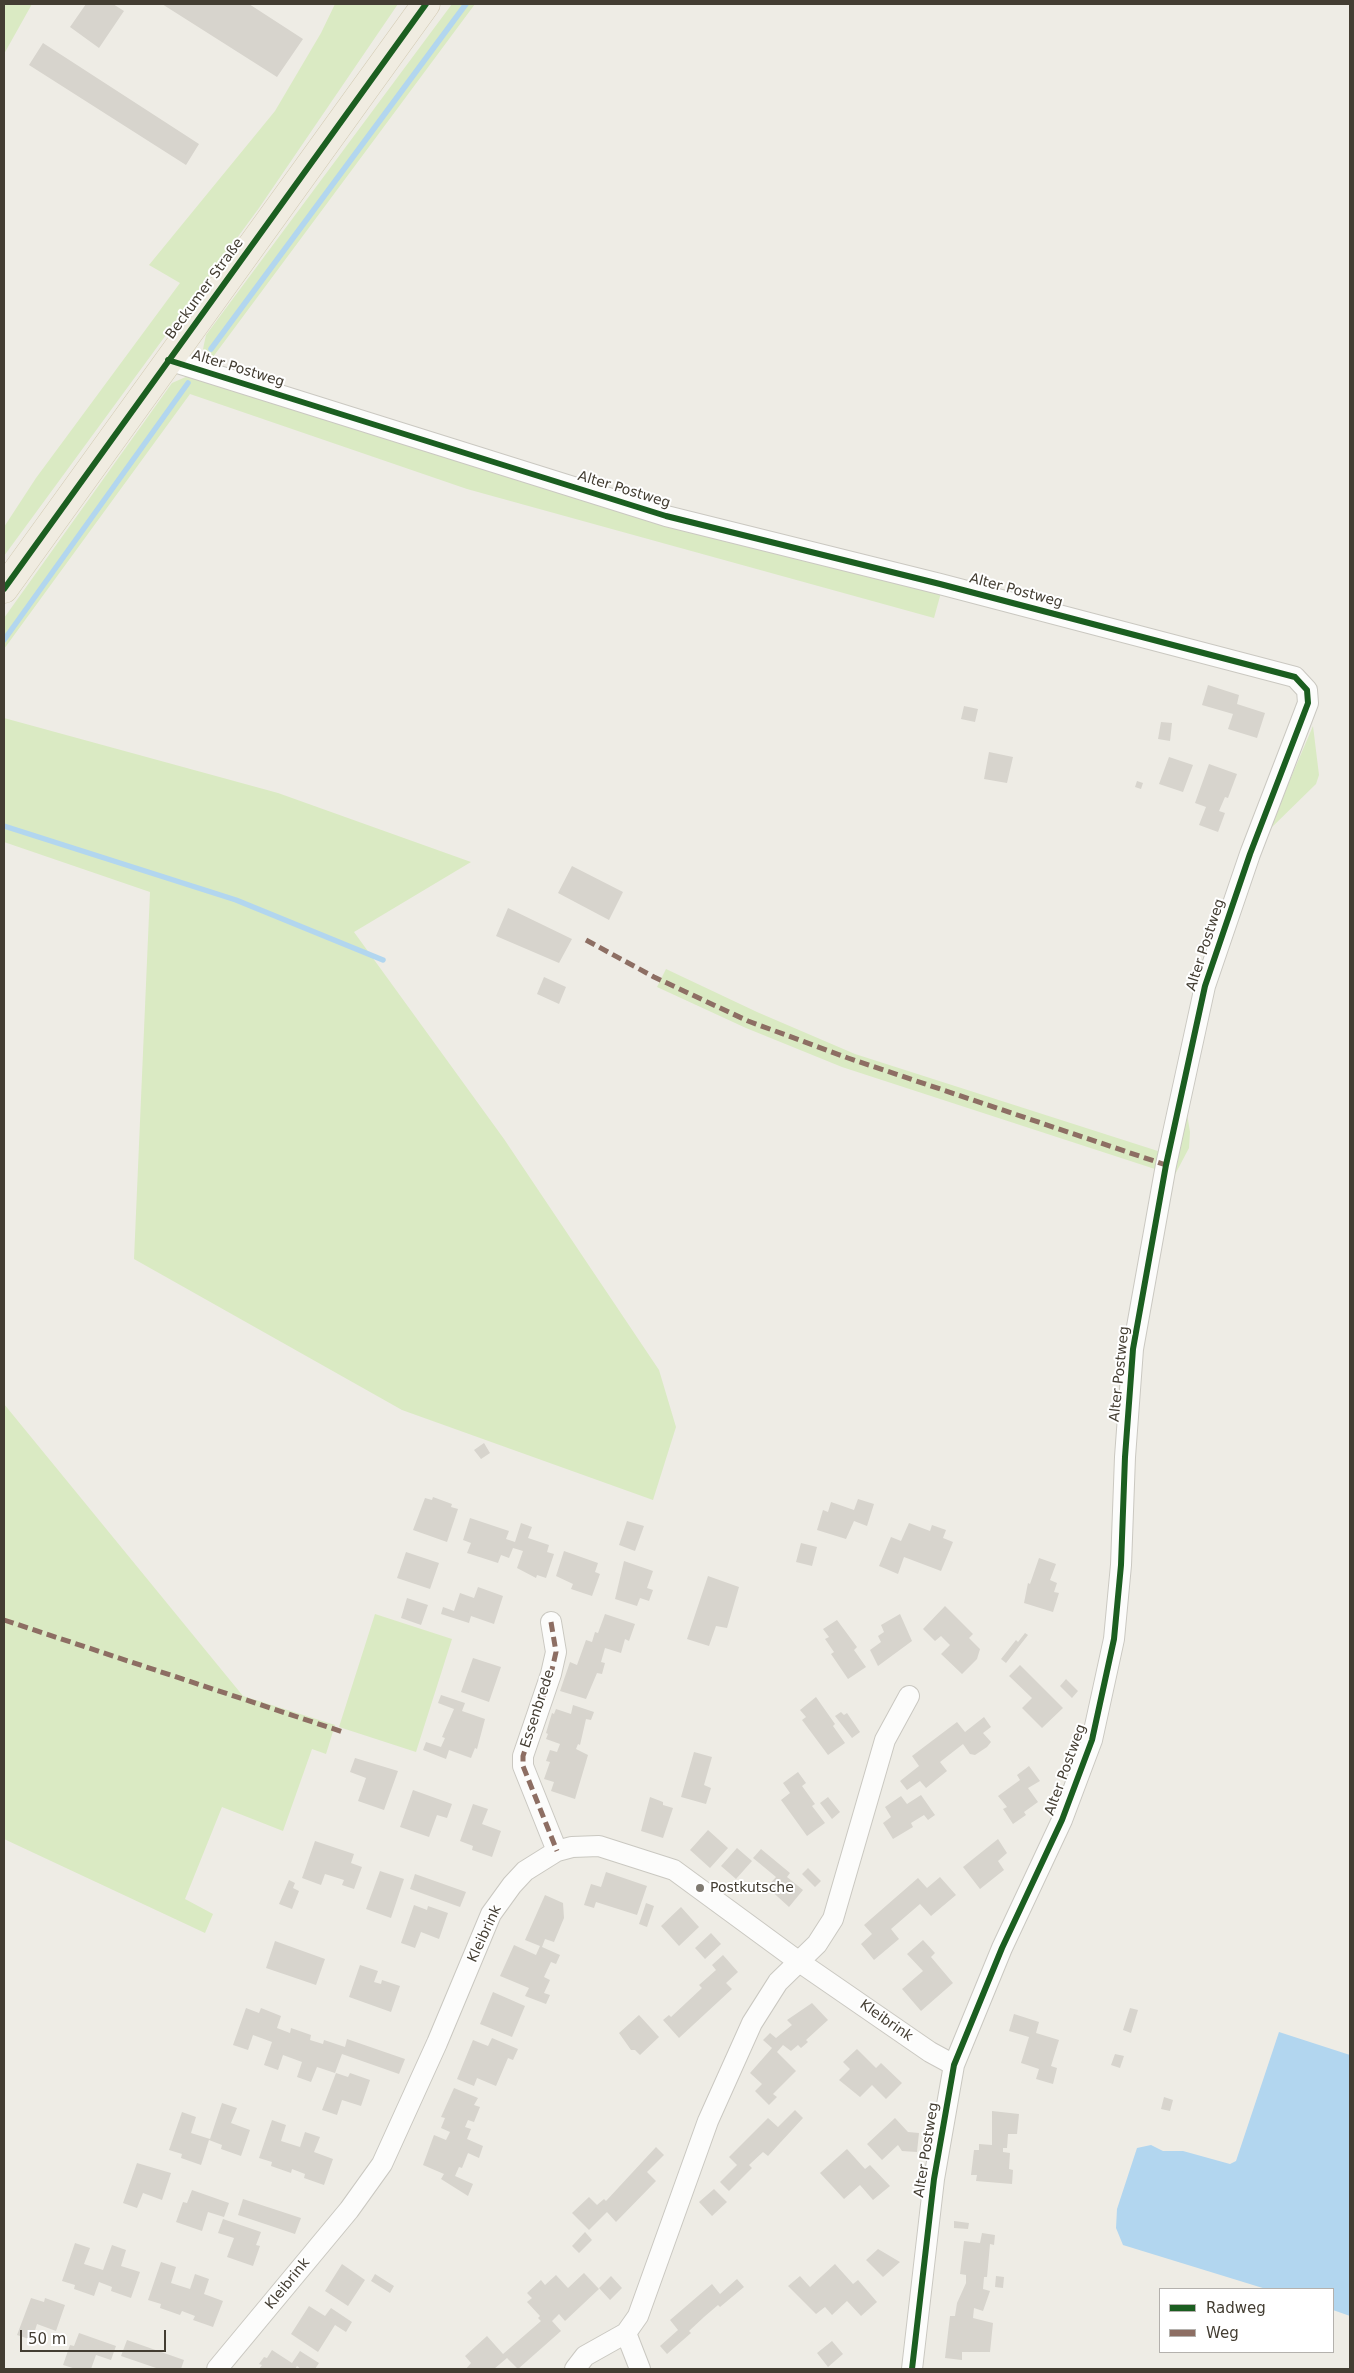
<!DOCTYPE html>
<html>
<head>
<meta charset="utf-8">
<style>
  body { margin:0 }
  #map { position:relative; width:1354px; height:2373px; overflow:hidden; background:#eeece5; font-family:"DejaVu Sans",sans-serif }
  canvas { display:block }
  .frame { position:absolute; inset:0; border:5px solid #433d32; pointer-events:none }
  .legend { position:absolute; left:1159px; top:2288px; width:175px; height:65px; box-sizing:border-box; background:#fff; border:1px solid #b4b1ad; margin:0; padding:6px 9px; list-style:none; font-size:15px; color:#433d32 }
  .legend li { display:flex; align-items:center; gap:10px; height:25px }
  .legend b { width:25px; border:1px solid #b4b1ad }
  .scale { position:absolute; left:20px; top:2330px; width:146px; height:22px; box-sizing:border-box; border:2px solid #433d32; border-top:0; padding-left:6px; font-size:15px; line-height:18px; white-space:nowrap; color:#433d32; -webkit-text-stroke:4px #fff; paint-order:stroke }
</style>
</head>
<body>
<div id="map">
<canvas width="1354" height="2373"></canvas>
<div class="frame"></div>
<ul class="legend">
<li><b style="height:6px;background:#1b5e20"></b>Radweg</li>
<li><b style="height:6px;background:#8d6e63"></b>Weg</li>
</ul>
<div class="scale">50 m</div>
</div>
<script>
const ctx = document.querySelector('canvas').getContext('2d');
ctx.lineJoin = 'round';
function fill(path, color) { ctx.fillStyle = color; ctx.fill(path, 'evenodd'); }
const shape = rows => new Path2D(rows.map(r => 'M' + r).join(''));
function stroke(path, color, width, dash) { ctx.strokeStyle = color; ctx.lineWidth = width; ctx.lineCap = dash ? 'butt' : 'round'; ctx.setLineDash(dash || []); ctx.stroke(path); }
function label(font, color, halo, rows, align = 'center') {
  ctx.font = font + ' "DejaVu Sans",sans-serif'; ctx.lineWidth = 4; ctx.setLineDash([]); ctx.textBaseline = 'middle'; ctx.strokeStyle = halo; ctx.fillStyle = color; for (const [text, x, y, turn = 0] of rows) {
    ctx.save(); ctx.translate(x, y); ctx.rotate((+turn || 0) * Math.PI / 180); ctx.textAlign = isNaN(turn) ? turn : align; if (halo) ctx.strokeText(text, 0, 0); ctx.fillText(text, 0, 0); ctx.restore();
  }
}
fill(shape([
  [4,4,32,4,4,54],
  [335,4,398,4,259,208,4,556,4,527,36,478,180,283,149,265,275,111,321,33],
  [452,4,475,4,210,361,203,349,206,335],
  [188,376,942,589,934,618,467,489,190,394,4,649,4,618,172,383],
  [4,718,278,793,471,862,354,932,504,1139,659,1370,676,1427,653,1500,402,1410,134,1259,150,892,4,842],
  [1313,726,1319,775,1316,784,1268,831],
  [666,969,757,1012,855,1054,1161,1152,1158,1170,842,1067,746,1028,657,987],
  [1185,1101,1190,1132,1189,1148,1170,1184],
  [4,1404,243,1696,335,1725,326,1754,312,1749,283,1831,222,1807,185,1899,213,1914,205,1933,4,1839],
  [375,1614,452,1639,416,1752,339,1727]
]), '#daeac3');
fill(shape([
  [1279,2032,1350,2055,1350,2316,1333,2310,1333,2289,1266,2289,1123,2245,1116,2228,1117,2209,1137,2148,1151,2145,1163,2151,1183,2151,1230,2164,1236,2161]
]), '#b2d6ef');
stroke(shape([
  [211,349,466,4],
  [4,640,188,383],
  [4,826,236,900,383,960]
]), '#b2d6ef', 5.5);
fill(shape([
  [86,4,113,4,124,11,99,48,70,27],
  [162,4,249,4,303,39,277,77],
  [43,43,199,144,186,165,29,65],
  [1208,685,1239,695,1237,704,1265,713,1257,738,1228,729,1233,714,1202,705],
  [964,706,978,709,975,722,961,719],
  [1161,722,1172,723,1170,741,1158,739],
  [989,752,1013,757,1007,783,984,779],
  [1169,757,1193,765,1183,792,1159,784],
  [1209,764,1237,774,1228,798,1225,797,1219,811,1225,813,1218,832,1199,825,1206,807,1195,803],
  [1137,781,1143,783,1141,789,1135,787],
  [572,866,623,892,609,920,558,893],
  [508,908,572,939,559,963,496,936],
  [544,977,566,987,559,1004,537,994],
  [484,1443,490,1453,481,1459,474,1450],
  [433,1497,452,1504,451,1507,458,1509,447,1542,413,1530,425,1498,432,1500],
  [858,1499,874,1504,867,1526,854,1521,846,1539,817,1530,823,1510,828,1512,831,1502,854,1510],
  [470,1518,509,1531,506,1539,515,1542,521,1523,532,1527,528,1538,549,1545,547,1552,554,1554,546,1578,537,1575,536,1578,517,1568,523,1551,513,1548,509,1558,501,1555,498,1563,467,1553,471,1543,463,1540],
  [627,1521,644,1526,635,1551,619,1545],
  [909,1523,930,1531,932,1525,946,1530,943,1538,953,1542,941,1571,904,1557,898,1574,879,1566,891,1537,901,1541],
  [801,1543,817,1547,812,1566,796,1562],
  [564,1551,598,1563,595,1572,600,1574,592,1596,571,1589,573,1584,556,1576],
  [406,1552,439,1563,430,1589,397,1578],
  [1039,1558,1056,1564,1050,1580,1057,1583,1054,1592,1059,1593,1053,1612,1024,1603,1028,1583,1030,1584],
  [624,1561,653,1571,647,1588,653,1590,649,1601,640,1598,637,1606,615,1599],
  [708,1576,739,1587,727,1628,716,1626,709,1646,687,1639],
  [478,1587,503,1596,494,1624,471,1616,469,1623,441,1614,443,1607,454,1611,460,1593,474,1598],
  [407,1598,428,1605,421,1625,401,1618],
  [945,1606,973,1634,969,1638,980,1649,977,1659,962,1674,941,1654,950,1645,941,1636,935,1641,923,1629],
  [605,1614,635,1624,629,1641,625,1639,621,1653,605,1648,601,1662,605,1663,602,1674,597,1673,586,1699,560,1691,570,1662,577,1665,586,1640,592,1642,595,1632,598,1633],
  [900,1614,912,1641,878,1666,870,1650,881,1642,878,1636,884,1632,881,1625],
  [837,1620,857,1647,854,1650,866,1667,848,1679,831,1654,834,1652,825,1639,829,1637,823,1629],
  [1025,1633,1028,1635,1006,1663,1001,1659,1016,1640,1018,1642],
  [473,1658,501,1667,489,1702,461,1692],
  [1020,1665,1063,1708,1042,1728,1022,1708,1032,1698,1009,1676],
  [1066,1679,1078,1691,1072,1698,1060,1686],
  [441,1695,465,1703,462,1711,485,1719,477,1749,475,1748,471,1758,449,1750,446,1759,423,1750,426,1742,441,1747,445,1738,442,1737,454,1709,438,1703],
  [816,1697,835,1724,833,1726,845,1743,828,1755,802,1720,806,1717,800,1710],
  [573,1705,594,1712,591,1720,586,1719,580,1745,578,1744,576,1749,588,1755,575,1799,551,1791,554,1782,544,1779,550,1762,546,1761,550,1750,557,1752,560,1744,546,1739,548,1734,546,1733,552,1713,554,1714,556,1709,571,1714],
  [841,1712,844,1715,847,1713,860,1732,852,1738,835,1716],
  [984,1717,991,1727,983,1733,991,1742,987,1747,975,1755,970,1754,963,1744,940,1762,947,1771,926,1788,920,1781,907,1790,900,1781,919,1766,912,1756,957,1722,965,1732],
  [694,1752,712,1757,704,1785,711,1788,706,1804,681,1797],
  [355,1758,398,1771,384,1810,358,1801,366,1778,350,1772],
  [1029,1766,1040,1781,1028,1788,1038,1802,1024,1812,1026,1815,1013,1824,1003,1809,1007,1807,998,1796,1020,1780,1017,1775],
  [798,1772,806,1783,802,1786,815,1804,812,1806,825,1823,807,1836,781,1800,790,1793,783,1783],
  [413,1790,452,1804,447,1818,437,1815,429,1837,400,1827],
  [921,1795,935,1815,928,1820,924,1815,911,1823,913,1827,893,1839,883,1823,891,1817,885,1807,901,1796,907,1804],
  [650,1797,663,1802,663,1805,673,1808,663,1838,641,1831],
  [828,1797,840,1812,832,1819,820,1803],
  [473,1804,488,1809,482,1824,501,1831,492,1857,472,1850,473,1846,460,1841],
  [708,1830,728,1848,710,1868,690,1850],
  [998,1839,1007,1853,998,1861,1004,1870,980,1889,963,1867],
  [315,1841,354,1854,351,1863,362,1867,354,1889,342,1885,344,1880,325,1874,321,1885,302,1878],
  [737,1848,752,1861,736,1879,721,1866],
  [761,1849,790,1873,787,1877,803,1890,789,1907,767,1887,776,1877,753,1858],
  [808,1868,821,1881,815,1887,802,1874],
  [380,1871,404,1879,391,1918,366,1909],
  [606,1872,647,1886,637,1915,596,1902,594,1908,584,1905,591,1884,601,1887],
  [415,1874,466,1892,460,1907,410,1889],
  [940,1877,956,1895,931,1916,920,1904,891,1929,899,1939,874,1960,861,1944,872,1934,864,1925,918,1878,927,1888],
  [289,1880,295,1883,293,1888,299,1891,292,1909,279,1904],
  [545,1895,563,1903,564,1918,554,1942,545,1939,542,1947,560,1955,556,1964,551,1962,544,1977,550,1980,544,1993,550,1995,546,2004,525,1996,529,1988,500,1976,514,1945,536,1955,540,1946,525,1940],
  [646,1903,654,1906,647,1927,639,1924],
  [414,1905,427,1910,428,1906,448,1913,439,1939,421,1932,415,1948,401,1943],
  [681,1907,699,1927,679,1946,661,1926],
  [711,1933,721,1944,705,1959,695,1948],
  [923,1940,935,1953,931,1957,953,1983,921,2011,902,1989,923,1971,907,1954],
  [275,1941,325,1959,316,1985,266,1968],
  [723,1955,738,1972,726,1983,732,1989,679,2038,663,2020,669,2015,671,2017,702,1988,699,1985,716,1970,712,1965],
  [360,1965,378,1971,374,1982,381,1984,382,1980,400,1986,391,2012,349,1997],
  [493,1992,525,2006,512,2037,480,2024],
  [812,2003,828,2020,806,2040,808,2042,801,2048,798,2045,791,2051,783,2045,777,2052,796,2071,773,2094,777,2097,769,2105,755,2091,762,2084,750,2073,772,2048,763,2040,770,2033,776,2038,792,2025,787,2020],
  [246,2008,259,2013,261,2008,281,2016,277,2028,290,2033,291,2028,311,2035,310,2040,323,2044,324,2040,345,2047,347,2039,405,2059,399,2074,342,2054,335,2073,317,2067,311,2082,297,2077,302,2062,283,2055,278,2070,264,2065,272,2042,253,2035,248,2050,233,2045],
  [1130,2008,1138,2010,1131,2033,1123,2030],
  [1014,2014,1039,2022,1036,2033,1059,2040,1051,2066,1057,2068,1053,2084,1036,2079,1039,2069,1021,2063,1029,2037,1009,2031],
  [639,2015,659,2037,640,2055,635,2050,631,2050,619,2033],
  [492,2038,518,2049,513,2060,508,2058,496,2086,477,2078,474,2086,457,2079,473,2040,488,2046],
  [857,2049,876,2068,881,2063,902,2083,886,2099,872,2085,860,2097,839,2080,850,2069,843,2062],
  [1115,2054,1124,2056,1120,2068,1111,2065],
  [336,2073,348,2077,350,2073,370,2080,361,2106,342,2100,337,2115,322,2110],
  [454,2088,478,2098,474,2105,480,2107,474,2122,468,2120,465,2127,471,2129,467,2139,483,2146,479,2158,468,2153,462,2168,459,2167,455,2176,473,2184,468,2196,441,2179,444,2174,423,2165,434,2135,446,2140,450,2132,441,2128,445,2118,441,2117],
  [1164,2097,1173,2100,1170,2111,1161,2109],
  [222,2103,237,2108,231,2123,250,2130,241,2156,221,2149,222,2145,209,2140,201,2165,181,2158,182,2154,169,2150,182,2112,196,2117,191,2133,210,2139],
  [795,2110,803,2118,768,2156,763,2152,749,2165,752,2168,729,2191,720,2182,737,2165,729,2157,768,2118,778,2127],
  [992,2111,1019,2114,1017,2134,1008,2134,1007,2148,1003,2148,1003,2152,1010,2153,1009,2169,1013,2170,1012,2184,976,2181,977,2175,971,2175,974,2150,979,2150,979,2144,992,2145],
  [895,2118,908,2132,919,2133,917,2152,902,2151,898,2145,882,2160,867,2144],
  [272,2120,286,2125,281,2141,300,2147,305,2132,320,2137,314,2152,333,2159,324,2185,304,2178,305,2174,292,2169,291,2173,271,2166,272,2162,259,2158],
  [656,2147,664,2155,647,2172,656,2181,616,2222,607,2212,589,2230,572,2213,589,2197,597,2205,604,2199,606,2201],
  [847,2149,865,2169,870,2165,890,2186,873,2200,860,2185,844,2199,820,2173],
  [137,2163,171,2173,162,2200,143,2193,137,2208,123,2203],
  [714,2189,727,2202,712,2216,699,2202],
  [192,2190,229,2203,224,2217,208,2212,202,2231,176,2222,183,2202,187,2203],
  [243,2199,301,2218,295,2234,238,2215],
  [223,2219,261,2232,256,2245,260,2246,253,2266,227,2257,234,2238,218,2233],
  [954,2221,969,2223,968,2229,954,2228],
  [585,2232,592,2240,579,2253,572,2246],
  [982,2233,995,2235,994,2245,990,2244,987,2277,984,2277,983,2289,990,2291,983,2311,974,2308,973,2318,993,2323,990,2352,962,2352,962,2360,945,2358,950,2316,955,2316,957,2303,966,2283,966,2275,960,2274,964,2241,980,2243],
  [75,2243,90,2248,84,2264,103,2270,112,2245,126,2250,121,2266,140,2272,131,2298,111,2291,112,2287,99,2282,94,2296,74,2289,75,2285,62,2281],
  [878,2249,900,2262,883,2277,866,2260],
  [161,2262,176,2267,171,2283,190,2289,195,2274,209,2279,204,2294,223,2301,213,2327,193,2320,195,2316,182,2311,180,2315,160,2308,161,2304,148,2300],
  [342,2264,365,2280,348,2306,325,2291],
  [835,2264,853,2284,858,2280,877,2302,861,2316,847,2301,832,2315,825,2307,816,2314,788,2286,800,2276,810,2287],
  [584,2273,599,2289,565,2321,559,2314,552,2321,561,2331,518,2369,507,2358,494,2369,466,2369,471,2363,465,2356,487,2336,503,2354,541,2321,538,2318,540,2316,527,2302,532,2298,527,2293,541,2280,545,2285,556,2275,568,2288],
  [375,2274,394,2286,390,2293,371,2281],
  [611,2276,622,2288,610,2300,599,2288],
  [996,2276,1004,2277,1003,2288,995,2287],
  [737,2279,744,2287,720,2307,718,2305,704,2317,689,2331,691,2333,667,2354,660,2346,678,2330,670,2320,712,2284,720,2294],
  [31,2298,44,2302,45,2298,65,2305,56,2331,37,2324,32,2340,17,2335],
  [309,2306,325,2316,331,2308,352,2322,346,2332,335,2325,318,2352,291,2334],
  [79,2333,116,2346,111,2360,96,2355,91,2369,76,2369,63,2365,70,2345,74,2346],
  [127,2340,184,2360,181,2369,159,2369,121,2356],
  [832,2341,843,2354,828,2367,817,2353],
  [272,2350,292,2363,300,2351,319,2363,315,2369,301,2369,297,2366,295,2369,259,2369,262,2365,259,2364,264,2357,267,2358]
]), '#d7d4cd');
const street = shape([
  [168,360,666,516,940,584,1295,677,1307,690,1308,703,1300,724,1250,854,1205,986,1166,1165,1133,1349,1125,1457,1121,1565,1114,1639,1092,1740,1062,1820,1002,1948,954,2065,934,2179,912,2369],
  [551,1622,556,1652,551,1674,523,1756,523,1766,557,1851],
  [626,2333,640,2369],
  [217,2369,349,2210,382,2164,437,2043,491,1914,512,1885,525,1871,557,1851,572,1847,599,1846,674,1870,798,1961,930,2052,954,2065],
  [575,2369,585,2356,626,2333,638,2316,708,2121,752,2023,778,1982,817,1944,833,1919,885,1740,909,1696]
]);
const primary = shape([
  [4,589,426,4]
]);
stroke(street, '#cac8c1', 22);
stroke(primary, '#d1c9b1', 29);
stroke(street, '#fcfcfb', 20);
stroke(primary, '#f0ece1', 28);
stroke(shape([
  [586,940,654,977,748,1021,848,1058,1166,1165],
  [4,1620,343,1732],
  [551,1622,556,1652,551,1674,523,1756,523,1766,557,1851]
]), '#8d6e63', 5, [10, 5]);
stroke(shape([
  [168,360,666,516,940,584,1295,677,1307,690,1308,703,1300,724,1250,854,1205,986,1166,1165,1133,1349,1125,1457,1121,1565,1114,1639,1092,1740,1062,1820,1002,1948,954,2065,934,2179,912,2369],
  [4,589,426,4]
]), '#1b5e20', 6);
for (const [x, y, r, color] of [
  [700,1888,5,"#7f7a71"]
]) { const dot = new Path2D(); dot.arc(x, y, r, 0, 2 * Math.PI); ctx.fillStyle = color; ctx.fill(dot); stroke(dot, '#fff', 2); }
label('14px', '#433d32', '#fff', [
  ["Beckumer Straße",205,289,-54],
  ["Alter Postweg",238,369,17],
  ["Alter Postweg",624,490,17],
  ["Alter Postweg",1016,591,15],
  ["Alter Postweg",1206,945,-72],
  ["Alter Postweg",1120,1374,-84],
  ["Essenbrede",538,1709,-72],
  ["Alter Postweg",1066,1770,-70],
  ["Kleibrink",485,1934,-65],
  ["Kleibrink",886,2021,35],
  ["Alter Postweg",927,2150,-81],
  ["Kleibrink",288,2284,-51]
]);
label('14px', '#433d32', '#fff', [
  ["Postkutsche",710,1888]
], 'left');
</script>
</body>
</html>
